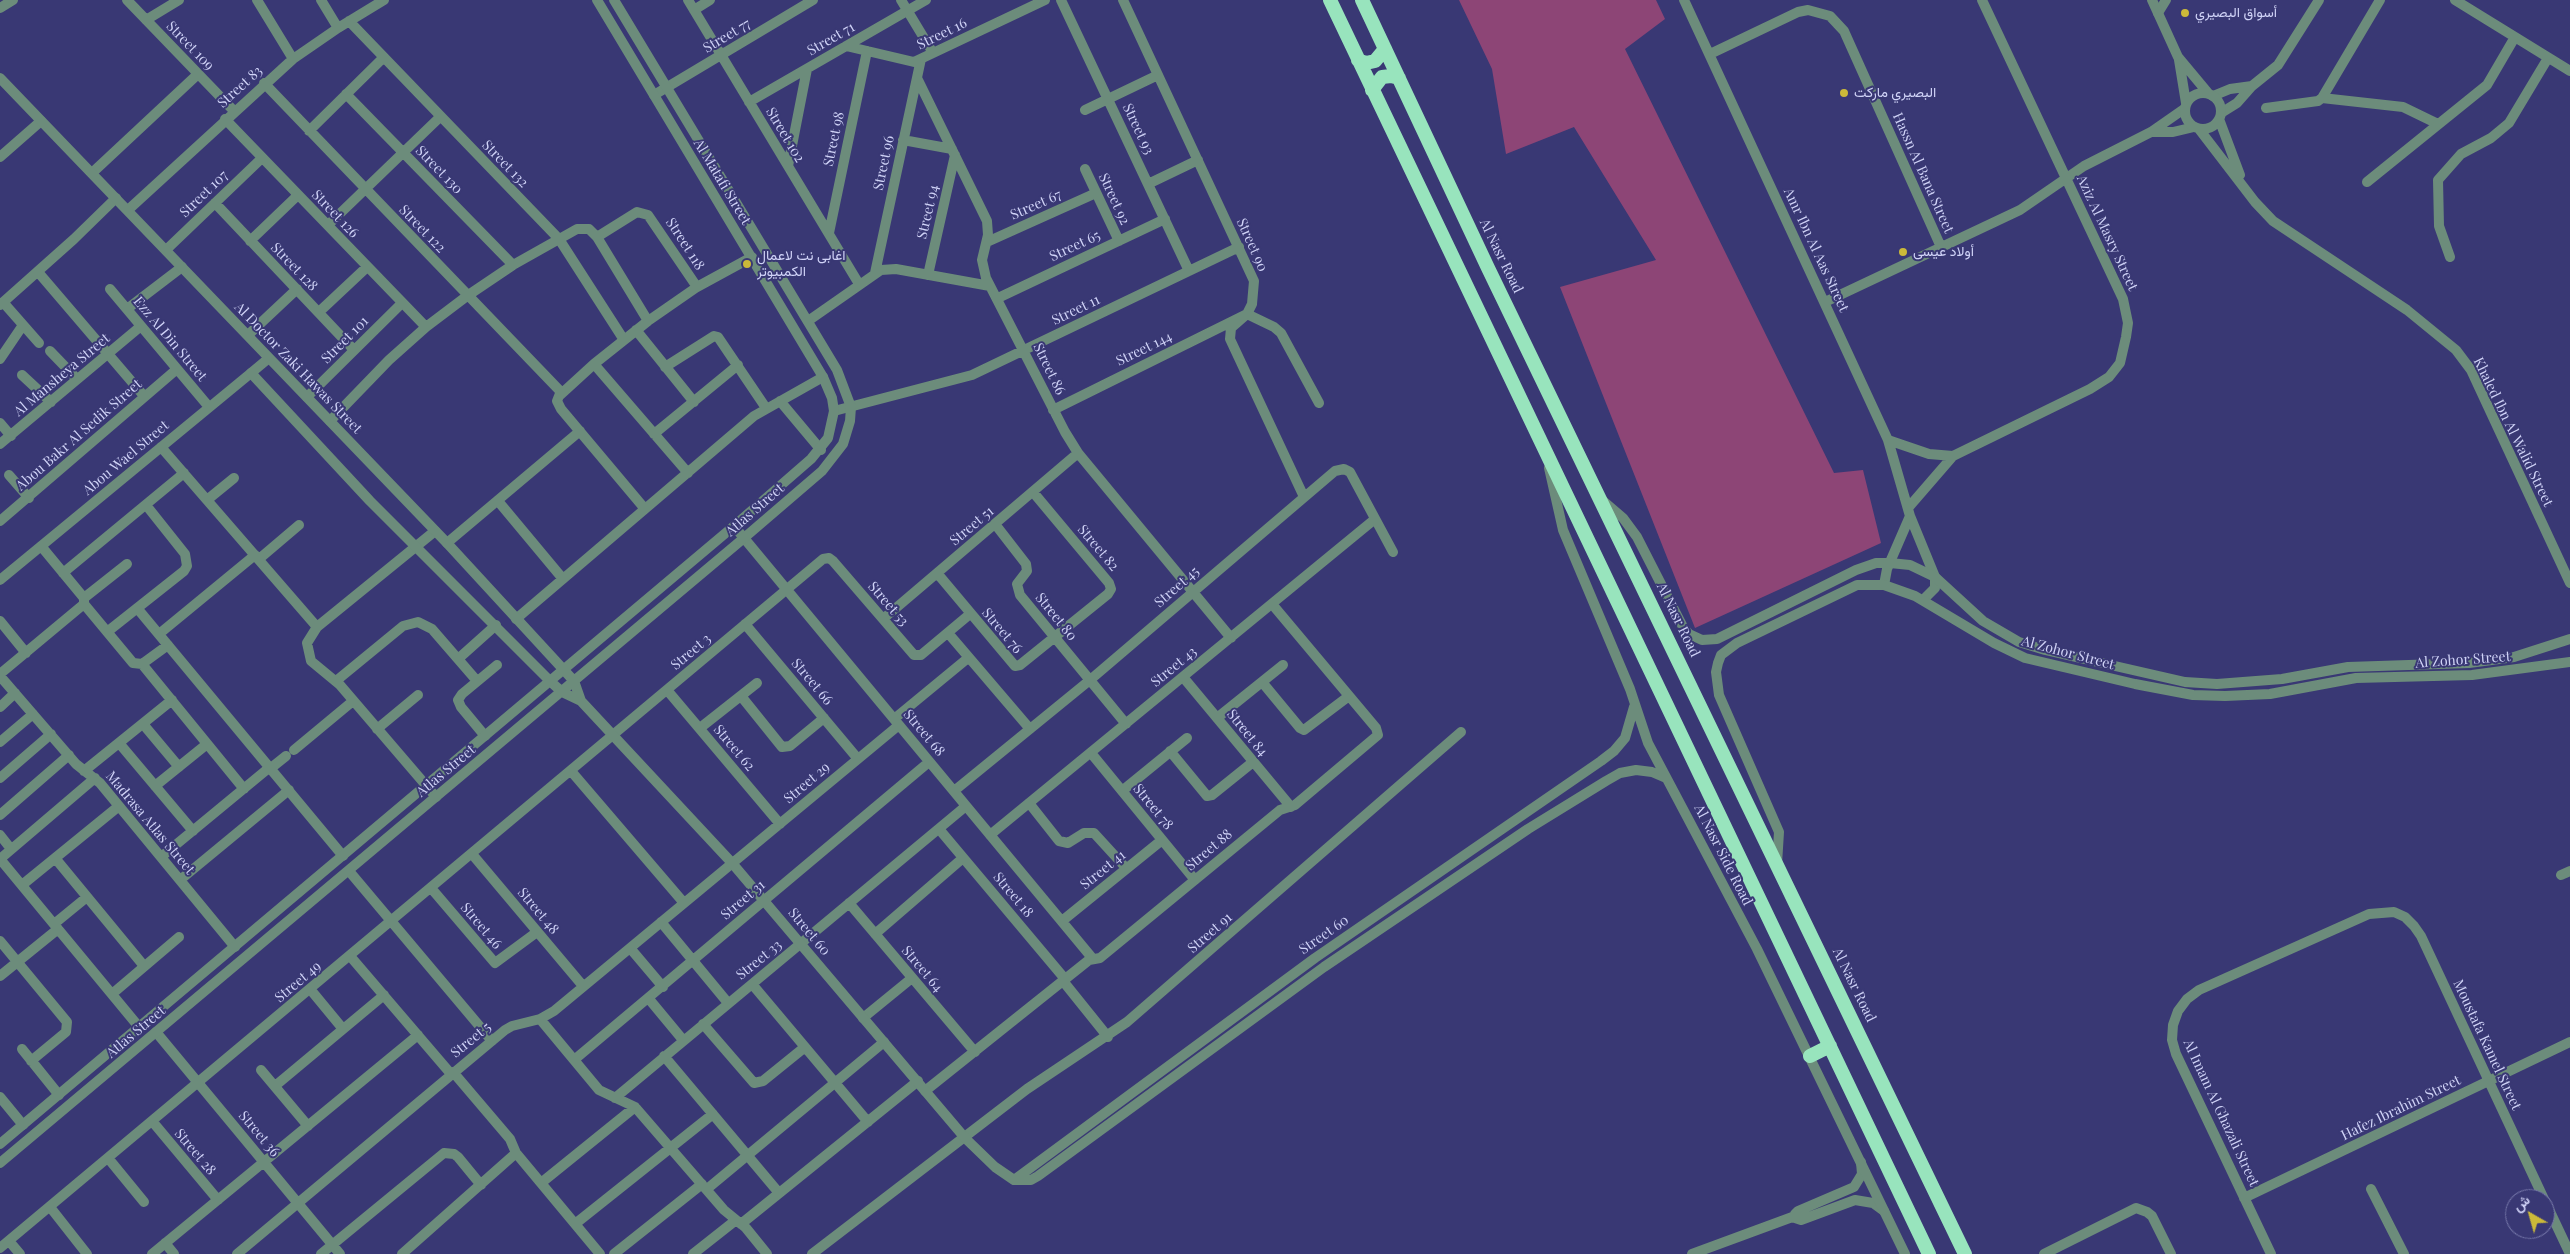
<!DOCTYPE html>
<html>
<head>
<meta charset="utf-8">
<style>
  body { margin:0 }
  #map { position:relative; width:2570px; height:1254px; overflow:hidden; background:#393874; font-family:"Playfair Display",Vazirmatn,serif }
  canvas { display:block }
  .north { position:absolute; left:2505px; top:1189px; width:50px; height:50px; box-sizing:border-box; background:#393874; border:1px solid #7576a8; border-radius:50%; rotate:322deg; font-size:14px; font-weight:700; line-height:20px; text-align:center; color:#d0d3f7 }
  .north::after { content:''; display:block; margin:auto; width:18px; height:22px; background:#cbb939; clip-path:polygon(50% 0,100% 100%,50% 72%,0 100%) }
</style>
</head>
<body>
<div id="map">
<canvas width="2570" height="1254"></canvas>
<div class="north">ش</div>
</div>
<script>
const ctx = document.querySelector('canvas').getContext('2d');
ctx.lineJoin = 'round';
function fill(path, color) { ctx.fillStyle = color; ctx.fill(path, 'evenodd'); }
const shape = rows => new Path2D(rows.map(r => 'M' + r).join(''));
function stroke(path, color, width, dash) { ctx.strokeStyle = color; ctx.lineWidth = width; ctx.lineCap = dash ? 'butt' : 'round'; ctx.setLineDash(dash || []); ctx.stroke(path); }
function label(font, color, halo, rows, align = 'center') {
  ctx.font = font + ' "Playfair Display",Vazirmatn,serif'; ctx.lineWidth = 4; ctx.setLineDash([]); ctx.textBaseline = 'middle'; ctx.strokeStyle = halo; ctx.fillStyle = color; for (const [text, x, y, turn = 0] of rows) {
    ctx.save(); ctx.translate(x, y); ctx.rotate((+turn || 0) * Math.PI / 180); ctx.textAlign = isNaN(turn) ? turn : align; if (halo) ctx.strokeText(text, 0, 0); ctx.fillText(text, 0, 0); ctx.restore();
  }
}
fill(shape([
  [1459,0,1656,0,1665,19,1625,49,1834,473,1863,470,1881,543,1695,628,1560,287,1656,260,1574,127,1506,154,1492,69]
]), '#8d4576');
stroke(shape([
  [127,0,234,111],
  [257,0,293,59],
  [321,0,338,28],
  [688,0,859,284],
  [901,0,933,53],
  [1061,0,1189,271],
  [1123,0,1254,281,1252,304,1247,314,1231,328,1230,339,1304,497],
  [1684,0,1888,440,1910,516,1935,577,1935,588,1923,600],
  [2455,0,2570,71],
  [0,8,13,0],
  [694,10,710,0],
  [2158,13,2166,0],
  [146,20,179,0],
  [349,21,559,239,624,340],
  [846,46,914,62,1045,0],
  [1710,54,1798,12,1808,10,1830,16,1844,31,1941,247],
  [917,78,987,221,988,235,982,260,986,278,1065,432,1078,453,1231,638],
  [264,83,562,393],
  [346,94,513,265],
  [654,95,813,0],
  [2213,96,2230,89,2252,86],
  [2322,98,2403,107,2438,124],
  [749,102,926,0],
  [2266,108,2318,101,2322,98,2380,0],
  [1085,110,1158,75],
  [2221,113,2237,103,2252,86,2278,65,2319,0],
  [225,119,426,327],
  [309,131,383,58],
  [2151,132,2173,132,2194,127],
  [903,140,952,149],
  [0,157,41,121],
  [788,166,807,69],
  [1085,169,1119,241],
  [92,173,198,74],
  [2367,182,2487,85,2515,37],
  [1148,184,1198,160],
  [215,203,354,350],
  [128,210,293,59,338,28,384,0],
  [328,225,440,117],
  [829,233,867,51],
  [597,237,637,212,648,215,697,287],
  [250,241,298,195],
  [987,242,1096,193],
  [166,250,262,158],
  [2450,257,2439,226,2438,180,2461,154,2491,138,2509,123,2548,58],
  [38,272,144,396],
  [875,273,921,59],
  [928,275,955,155],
  [110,289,209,407],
  [998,298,1165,219],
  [3,302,39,343],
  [1825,302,2020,210,2084,166,2151,132,2184,109],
  [0,305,74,239,116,198],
  [127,309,182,267],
  [319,312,367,267],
  [808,321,881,270,896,269,990,286],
  [636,330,694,402],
  [248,335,297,289],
  [50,351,77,379],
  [0,359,23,325],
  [594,364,688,473],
  [665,367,714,336,718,337,766,408],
  [22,375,51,402],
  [307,397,402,303],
  [780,401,821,450],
  [1053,410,1247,314,1274,327,1281,333,1319,403],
  [834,411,972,375,1239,247],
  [330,421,389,360,426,327,467,296,513,265,577,229,589,229,597,237,648,321],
  [0,423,11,436],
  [654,434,738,365],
  [1888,440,1929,454,1953,456],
  [0,444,141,326],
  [161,447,317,627],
  [9,475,29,498],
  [207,500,234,478],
  [498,501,563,579],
  [1908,508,1953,456,2090,389,2109,377,2120,363,2126,337,2128,323,2123,299,1982,0],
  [645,509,561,409,557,401,559,396,594,364,648,321,697,287,752,257],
  [0,521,177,369],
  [995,524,1026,564,1027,571,1017,584,1020,595,1126,724],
  [734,526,1093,959],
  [435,531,317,627,307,643,311,661,340,685,436,797],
  [447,543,580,431],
  [259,559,299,525],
  [63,573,184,473],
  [937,573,1015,666,1020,665,1108,594,1111,589,1109,583,1033,492],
  [0,580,251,373],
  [1884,585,1887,569,1910,516],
  [84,598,127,564],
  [84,604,133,663,142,664,168,645],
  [137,608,343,856],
  [516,619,754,416,823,377],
  [883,619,1078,453],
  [0,621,26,653],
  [745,624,858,759],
  [107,632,184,571,187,566,185,554,146,505],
  [948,633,1030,729],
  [159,634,255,555],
  [458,659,496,625],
  [142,664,244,789],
  [0,674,84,604,84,598,41,546],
  [0,676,76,764,100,783,235,947],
  [1183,677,1291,807],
  [336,681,403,626,418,622,432,629,477,681],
  [1262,682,1300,728,1304,730,1349,696],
  [667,690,780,824],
  [741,696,782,747,790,746,824,718],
  [0,707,15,693],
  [1217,718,1283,665],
  [894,719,968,658],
  [143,724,179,767],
  [700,728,757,683],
  [377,729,418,695],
  [485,736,461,707,458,700,462,694,497,665],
  [0,742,33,714],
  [119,743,193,831],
  [294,750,353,701],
  [1170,751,1207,796,1212,795,1253,762],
  [1091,753,1195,880],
  [271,768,286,756],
  [84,771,172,700],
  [571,771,684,903],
  [0,778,51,734],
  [155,786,207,744],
  [954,791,1090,680,1335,471,1344,469,1350,472,1393,552],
  [1122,791,1187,738],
  [1029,803,1059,841,1068,843,1084,833,1094,833,1126,868],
  [0,815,69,755],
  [939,829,1065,979],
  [0,835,11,849],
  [990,835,1375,519],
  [472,854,583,986],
  [161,857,270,767],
  [55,858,144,966],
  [0,859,139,1027],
  [0,859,95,778],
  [349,871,492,1041],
  [2561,875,2570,871],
  [180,880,289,790],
  [22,885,119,806],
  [431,888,495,963,537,932],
  [849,903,975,1052],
  [1062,921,1162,840],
  [661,922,728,1003],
  [54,924,87,897],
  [875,934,963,858],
  [0,941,67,1022,66,1032,31,1061],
  [630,948,663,987],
  [350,956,451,1074],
  [0,976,58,929],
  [1063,981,1108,1037],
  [752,984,868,1122],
  [310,989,343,1029],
  [112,994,179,937],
  [649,999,683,1040],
  [863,1018,912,978],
  [540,1019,599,1090,635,1107,724,1210,746,1228,767,1254],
  [703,1024,754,1083,763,1081,805,1047],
  [156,1032,340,1254],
  [22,1049,59,1095],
  [664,1056,779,1193],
  [574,1060,929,762],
  [261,1070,308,1126],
  [453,1072,510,1139,516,1153,600,1254],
  [275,1086,384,995],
  [925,1091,1089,960,1100,958,1280,810,1295,805,1378,735,1376,728,1272,604],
  [0,1097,23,1125],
  [615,1098,966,806],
  [152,1121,218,1200],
  [108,1158,144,1202],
  [1861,1162,1862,1174,1854,1187,1798,1211,1795,1214,1795,1218,1801,1220,1855,1200,1873,1203,1884,1211],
  [541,1183,635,1107],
  [707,1189,884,1042],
  [2371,1189,2404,1254],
  [2244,1198,2570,1042],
  [2545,1201,2570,1254],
  [50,1207,87,1254],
  [575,1224,713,1114],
  [741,1224,918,1081],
  [9,1241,20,1254],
  [165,1243,174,1254],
  [0,1248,823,559,829,558,833,561,914,655,921,655,970,614],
  [152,1254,418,1035],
  [237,1254,505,1030,512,1026,540,1019,554,1011,899,725],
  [321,1254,444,1153,454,1154,458,1157,481,1185],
  [402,1254,516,1153],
  [614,1254,702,1184],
  [693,1254,736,1220],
  [812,1254,1027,1089,1127,1022,1461,732],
  [1692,1254,1795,1216],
  [2044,1254,2136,1208,2147,1212,2152,1216,2171,1254],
  [2271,1254,2176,1054,2172,1040,2173,1025,2178,1011,2187,999,2199,990,2369,914,2394,912,2405,917,2414,926,2421,936,2544,1199]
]), '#6c8c7b', 10);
stroke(shape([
  [2152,0,2178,57,2208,93],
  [2179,60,2186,103],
  [0,78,447,543,574,681,581,701],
  '2185 111a18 18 0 1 1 36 0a18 18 0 1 1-36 0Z',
  [2219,119,2240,175],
  [2199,129,2255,202,2273,221,2407,310,2456,350,2471,370,2570,583],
  [269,358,251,373,370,501,550,681,562,692,581,701,732,863,965,1138,995,1167,1014,1180,1031,1180,1038,1176,1324,967,1528,829,1606,781,1620,773,1636,770,1652,772,1666,778],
  [1549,468,1563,530,1630,689,1648,743,1757,949,1905,1254],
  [1602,500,1623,518,1637,537,1683,627,1689,634,1702,640,1717,639,1856,570,1876,563,1890,563,1910,565,1935,577,1983,621,2019,642,2045,650,2185,682,2217,684,2282,679,2348,667,2469,663,2514,657,2570,639],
  [1777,864,1779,832,1719,695,1716,672,1718,663,1721,655,1737,643,1857,585,1884,585,1915,596,1994,643,2025,658,2135,684,2193,695,2225,696,2270,694,2356,678,2472,675,2570,662],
  [0,1144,734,526,811,459,828,438,834,411,832,398,823,377,597,0],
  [0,1163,744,538,822,471,843,444,850,421,851,407,837,370,614,0],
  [1014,1180,1315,958,1601,761,1614,751,1625,738,1634,707]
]), '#6c8c7b', 10);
stroke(shape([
  [1330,0,1929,1254],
  [1362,0,1488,268,1965,1254],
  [1358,60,1366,63,1375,61,1385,49],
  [1372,90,1382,77,1391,76,1399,78],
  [1810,1056,1830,1046]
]), '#98e4bd', 14);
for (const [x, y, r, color] of [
  [2185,13,5,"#cbb939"],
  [1844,93,5,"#cbb939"],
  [1903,252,5,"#cbb939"],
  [747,264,5,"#cbb939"]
]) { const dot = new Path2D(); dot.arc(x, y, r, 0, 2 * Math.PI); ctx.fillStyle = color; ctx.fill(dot); stroke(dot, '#393874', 2); }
label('14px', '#d0d3f7', '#393874', [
  ["أسواق البصيري",2195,13],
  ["البصيري ماركت",1854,93],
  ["أولاد عيسى",1913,252],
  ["اغابى نت لاعمال",757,256],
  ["الكمبيوتر",757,272]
], 'left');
label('14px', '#d0d3f7', '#393874', [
  ["Street 16",942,34,-26],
  ["Street 77",727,36,-31],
  ["Street 71",831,39,-30],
  ["Street 109",190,46,46],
  ["Street 83",240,87,-42],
  ["Street 93",1138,129,65],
  ["Street 102",785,135,59],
  ["Street 98",834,139,-78],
  ["Street 96",884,163,-78],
  ["Street 132",505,164,46],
  ["Street 130",439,170,46],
  ["Hassn Al Bana Street",1923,173,66],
  ["Al Matafi Street",722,182,59],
  ["Street 107",204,194,-44],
  ["Street 92",1114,199,65],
  ["Street 67",1036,205,-24],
  ["Street 94",928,212,-77],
  ["Street 126",335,214,46],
  ["Street 122",422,229,46],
  ["Aziz Al Masry Street",2107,233,65],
  ["Street 118",685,244,57],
  ["Street 90",1252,245,66],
  ["Street 65",1075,246,-25],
  ["Amr Ibn Al Aas Street",1816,250,65],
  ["Al Nasr Road",1501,256,64],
  ["Street 128",294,267,46],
  ["Street 11",1076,310,-26],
  ["Ezz Al Din Street",170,339,50],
  ["Street 101",345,340,-45],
  ["Street 144",1144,349,-26],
  ["Al Doctor Zaki Hawas Street",298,368,46],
  ["Street 86",1049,369,64],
  ["Al Mansheya Street",62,375,-40],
  ["Khaled Ibn Al Walid Street",2513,432,64],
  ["Abou Bakr Al Sedik Street",79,435,-41],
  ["Abou Wael Street",126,458,-40],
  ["Atlas Street",755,510,-41],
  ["Street 51",972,526,-40],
  ["Street 82",1098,548,50],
  ["Street 45",1177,587,-41],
  ["Street 53",888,604,49],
  ["Street 80",1056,617,51],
  ["Al Nasr Road",1678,620,64],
  ["Street 76",1002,631,50],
  ["Street 3",691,652,-40],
  ["Al Zohor Street",2068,653,15],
  ["Al Zohor Street",2463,660,-4],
  ["Street 43",1174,667,-39],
  ["Street 66",812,682,50],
  ["Street 68",924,733,50],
  ["Street 84",1247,733,51],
  ["Street 62",734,748,50],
  ["Atlas Street",446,771,-40],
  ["Street 29",807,783,-40],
  ["Street 78",1153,807,51],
  ["Madrasa Atlas Street",150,823,50],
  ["Street 88",1209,850,-40],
  ["Al Nasr Side Road",1723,855,63],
  ["Street 41",1103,870,-39],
  ["Street 18",1013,895,50],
  ["Street 31",743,900,-40],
  ["Street 48",538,911,50],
  ["Street 46",481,926,50],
  ["Street 60",809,932,50],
  ["Street 91",1210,933,-41],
  ["Street 60",1324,935,-35],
  ["Street 33",759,960,-39],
  ["Street 64",922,969,50],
  ["Street 49",298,982,-40],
  ["Al Nasr Road",1854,985,64],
  ["Atlas Street",136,1032,-40],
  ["Street 5",471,1040,-39],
  ["Moustafa Kamel Street",2487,1045,65],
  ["Hafez Ibrahim Street",2401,1108,-26],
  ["Al Imam Al Ghazali Street",2221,1113,65],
  ["Street 36",259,1134,50],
  ["Street 28",195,1152,50]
]);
</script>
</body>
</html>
